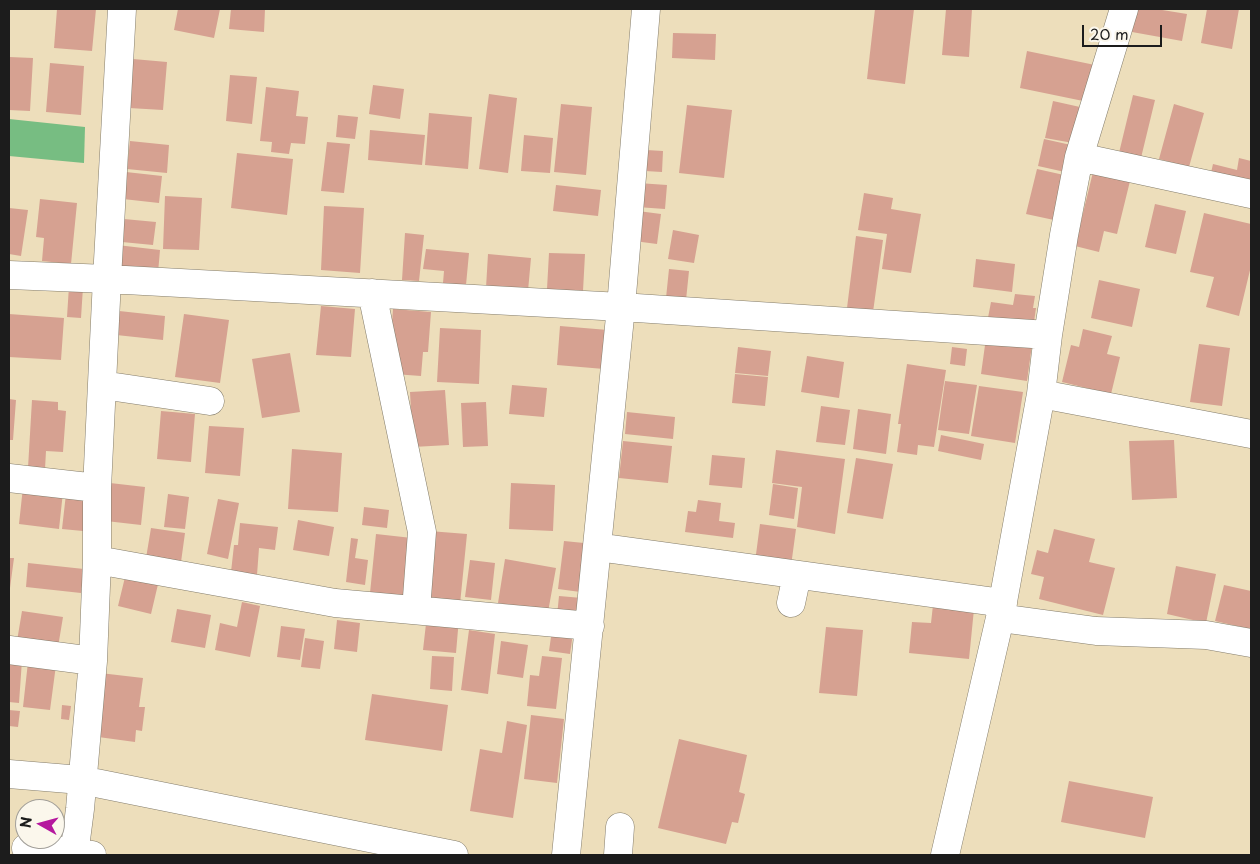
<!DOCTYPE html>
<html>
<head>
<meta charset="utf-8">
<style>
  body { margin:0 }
  #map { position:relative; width:1260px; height:864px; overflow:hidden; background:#eddebb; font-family:"Playpen Sans",sans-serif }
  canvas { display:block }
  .frame { position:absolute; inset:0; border:10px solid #1c1c1c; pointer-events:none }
  .north { position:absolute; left:15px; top:799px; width:50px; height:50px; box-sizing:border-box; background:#fbf7ec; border:1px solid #a29f99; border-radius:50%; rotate:277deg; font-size:14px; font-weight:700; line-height:20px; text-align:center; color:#1c1c1c }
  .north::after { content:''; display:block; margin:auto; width:18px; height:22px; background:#b5179e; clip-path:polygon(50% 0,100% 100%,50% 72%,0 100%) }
  .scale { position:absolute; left:1082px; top:25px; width:80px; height:22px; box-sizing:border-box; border:2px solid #1c1c1c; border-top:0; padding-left:6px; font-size:15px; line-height:18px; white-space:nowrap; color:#1c1c1c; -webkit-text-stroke:4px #fbf7ec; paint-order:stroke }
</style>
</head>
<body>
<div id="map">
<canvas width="1260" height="864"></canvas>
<div class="frame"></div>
<div class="north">N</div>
<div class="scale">20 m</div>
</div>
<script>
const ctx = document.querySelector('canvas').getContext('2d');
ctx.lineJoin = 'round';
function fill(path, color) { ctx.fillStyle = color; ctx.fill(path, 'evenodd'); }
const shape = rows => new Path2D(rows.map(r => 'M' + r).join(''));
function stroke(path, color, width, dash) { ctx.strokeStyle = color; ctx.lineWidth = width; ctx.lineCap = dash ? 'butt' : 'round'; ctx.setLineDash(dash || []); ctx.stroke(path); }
fill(shape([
  [9,119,85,127,84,163,9,156]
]), '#77bd82');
fill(shape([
  [57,9,96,9,92,51,54,48],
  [178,9,220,9,214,38,174,30],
  [231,9,265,9,264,32,229,29],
  [875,9,914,9,905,84,867,79],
  [946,9,972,9,969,57,942,55],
  [1136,9,1156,9,1187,14,1182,41,1132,32],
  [1207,9,1239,9,1232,49,1201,43],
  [673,33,716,34,715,60,672,58],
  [1027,51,1095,65,1088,102,1020,88],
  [9,57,33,58,30,111,9,110],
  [133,59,167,62,163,110,129,108],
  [50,63,84,66,81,115,46,112],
  [230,75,257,77,252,124,226,121],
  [373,85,404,89,400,119,369,114],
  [266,87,299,91,296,116,308,117,305,144,291,143,289,154,271,152,272,142,260,141],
  [489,94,517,98,508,173,479,169],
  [1133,95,1155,100,1140,162,1118,157],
  [1053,101,1080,107,1073,143,1045,138],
  [561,104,592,107,586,175,554,172],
  [1174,104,1204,113,1189,167,1159,159],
  [687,105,732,110,724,178,679,173],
  [429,113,472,117,468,169,425,165],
  [338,115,358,117,355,139,336,137],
  [370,130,425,135,422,165,368,160],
  [524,135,553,138,550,173,521,171],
  [1044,139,1071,145,1065,172,1038,166],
  [130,141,169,145,167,173,127,169],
  [327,142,350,144,344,193,321,191],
  [646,150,663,151,662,172,645,171],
  [237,153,293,159,287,215,231,208],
  [1239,158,1251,161,1251,188,1210,177,1213,164,1237,170],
  [1037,169,1064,175,1054,220,1026,214],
  [126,172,162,176,159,203,123,199],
  [1093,172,1130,181,1117,234,1104,231,1099,252,1075,246],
  [638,183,667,185,665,209,637,207],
  [556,185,601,190,598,216,553,211],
  [864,193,893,198,891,209,921,214,911,273,882,269,887,234,858,230],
  [165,196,202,198,199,250,163,249],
  [40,199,77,203,71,264,42,261,44,238,36,237],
  [1155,204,1186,211,1176,254,1145,247],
  [324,206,364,208,360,273,321,270],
  [9,208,28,210,21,256,9,254],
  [638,211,661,214,657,244,634,241],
  [1204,213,1251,224,1251,266,1239,316,1206,307,1214,277,1190,272],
  [124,219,156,222,153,245,122,242],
  [673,230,699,235,694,263,668,259],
  [405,233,424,235,419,281,402,280],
  [856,236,883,240,873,312,847,308],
  [117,245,160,250,158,273,115,269],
  [426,249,469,253,466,285,443,283,444,271,423,269],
  [549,253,585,254,583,291,547,289],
  [488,254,531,258,528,291,486,288],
  [976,259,1015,264,1012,292,973,287],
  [669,269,689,271,686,300,666,298],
  [1099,280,1140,289,1132,327,1091,318],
  [69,286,83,287,81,318,67,317],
  [1015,294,1035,296,1033,308,1036,308,1033,329,987,323,991,302,1013,305],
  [321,306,355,309,351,357,316,355],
  [393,309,431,312,428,352,423,352,421,376,394,374,390,351],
  [110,310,165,316,163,340,107,334],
  [9,314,64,318,61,360,9,357],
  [184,314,229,320,220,383,175,377],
  [560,326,608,330,604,369,557,365],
  [440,328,481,330,479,384,437,382],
  [1083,329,1112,336,1107,354,1120,357,1111,394,1062,382,1071,345,1079,347],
  [986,338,1032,345,1027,381,981,374],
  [1199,344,1230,348,1222,406,1190,402],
  [738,347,771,351,768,376,735,373],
  [952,347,967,349,965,366,950,364],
  [290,353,300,412,262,418,252,359],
  [807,356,844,362,839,398,801,392],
  [907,364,946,370,934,447,918,445,917,455,897,452,901,424,898,424],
  [735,374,768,377,765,406,732,403],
  [945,381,977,385,969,434,938,430],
  [512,385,547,388,544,417,509,414],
  [979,386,1023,392,1015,443,971,436],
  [445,390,449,445,413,447,410,392],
  [9,399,16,400,13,440,9,440],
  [32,400,58,402,58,410,66,411,63,452,46,451,45,469,28,468],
  [486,402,488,446,463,447,461,403],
  [821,406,850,410,845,445,816,442],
  [858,409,891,414,886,454,853,449],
  [161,411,195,414,191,462,157,459],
  [627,412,675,417,673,439,625,434],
  [209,426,244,428,240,476,205,473],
  [941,435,984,444,981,460,938,451],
  [1174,440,1177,498,1132,500,1129,441],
  [623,441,672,446,668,483,619,478],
  [292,449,342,453,338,512,288,509],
  [776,450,845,459,835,534,797,527,802,487,772,483],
  [712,455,745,458,742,488,709,485],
  [856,458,893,464,883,519,847,513],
  [110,483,145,487,141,525,106,521],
  [511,483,555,485,553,531,509,529],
  [773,484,798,488,794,519,769,515],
  [23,487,63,492,59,529,19,524],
  [66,494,88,496,83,531,62,529],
  [168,494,189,497,185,529,164,527],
  [218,499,239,503,228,559,207,554],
  [698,500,721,503,719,521,735,523,733,538,685,532,688,511,696,512],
  [364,507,389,510,387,528,362,525],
  [298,520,334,527,329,556,293,550],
  [240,523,278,527,275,550,259,548,257,575,231,572,234,545,238,545],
  [760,524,796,529,791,566,755,562],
  [151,528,185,533,181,562,146,558],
  [1054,529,1095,539,1089,562,1115,568,1103,615,1039,599,1044,577,1031,574,1037,550,1048,553],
  [429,531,467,534,460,604,422,600],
  [376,534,412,538,405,596,370,593],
  [351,538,358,539,355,558,368,560,365,585,346,582],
  [564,541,594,544,588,593,558,589],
  [9,558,14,558,10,588,9,588],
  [505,559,556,568,548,612,498,603],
  [470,560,495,563,491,600,465,597],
  [28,563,84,569,81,593,26,587],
  [1176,566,1216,574,1206,623,1167,614],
  [126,573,159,580,151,614,118,606],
  [1224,585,1251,591,1251,623,1250,629,1215,621],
  [559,596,582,598,580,617,557,616],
  [242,602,260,606,250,657,215,650,220,623,237,627],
  [933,605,974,609,969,659,909,653,912,622,931,623],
  [177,609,211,615,205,648,171,642],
  [22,611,63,617,58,647,17,641],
  [427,615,459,618,456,653,423,650],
  [337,620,360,623,357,652,334,649],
  [281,626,305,629,300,660,277,657],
  [826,627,863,630,857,696,819,693],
  [469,630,495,634,488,694,461,690],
  [552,630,573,633,570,654,549,651],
  [305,638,324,641,320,669,301,667],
  [501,641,528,645,523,678,497,674],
  [432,656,454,657,452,691,430,689],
  [542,656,562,658,556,709,527,706,530,675,539,676],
  [9,659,22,660,19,703,9,702],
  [28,662,56,665,50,710,23,707],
  [100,673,143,678,139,707,145,707,142,731,136,730,135,742,91,736],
  [372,694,448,705,442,751,365,740],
  [62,705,71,706,69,720,61,719],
  [9,710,20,711,18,727,9,726],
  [531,715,564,719,557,783,524,779],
  [507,721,527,725,513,818,470,811,480,749,502,753],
  [679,739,747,755,739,792,745,794,738,823,732,822,726,844,658,828],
  [1069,781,1153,797,1145,838,1061,822]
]), '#d6a191');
const minor = shape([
  [1079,157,1251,194],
  [9,275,107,279,621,307,1048,335],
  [372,293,422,532,416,610],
  [102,385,210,401],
  [1041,394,1251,434],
  [9,478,97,488],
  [597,547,1003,603],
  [97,560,335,603,590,626],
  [791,603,797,575],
  [1000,618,1096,631,1206,635,1251,643],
  [9,650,93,661],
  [9,774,81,780,454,855],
  [26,848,74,852,92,855],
  [74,855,80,809,93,661,97,560,97,488,107,279,122,9],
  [566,855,621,307,646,9],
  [618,855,620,827],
  [945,855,1000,618,1041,394,1048,335,1064,235,1079,157,1124,9]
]);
stroke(minor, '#847d6c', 29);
stroke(minor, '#fff', 28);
</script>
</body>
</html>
